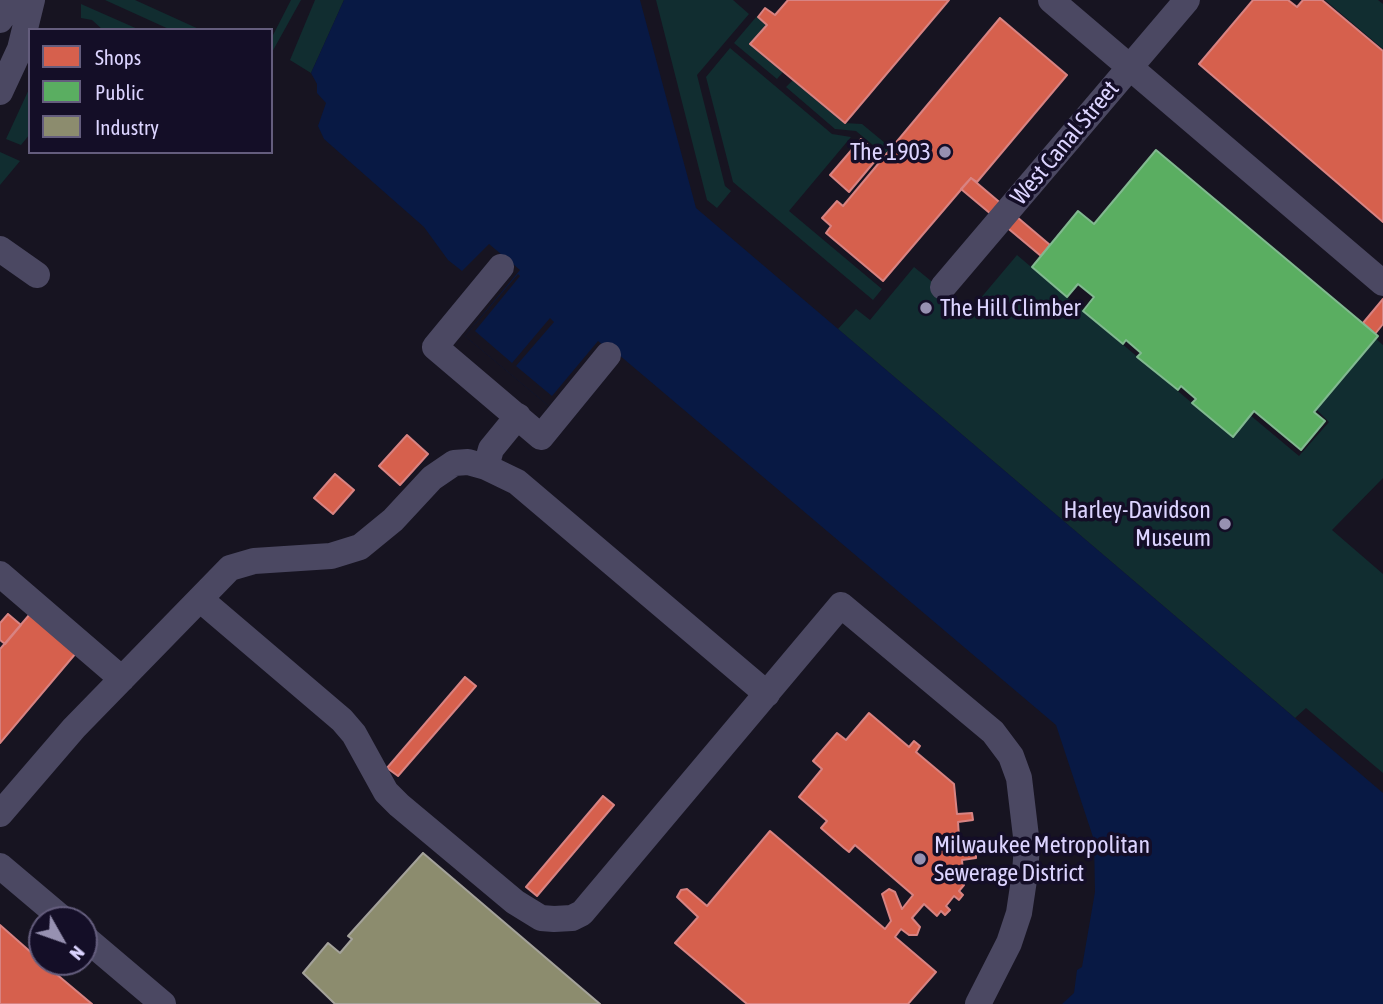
<!DOCTYPE html>
<html>
<head>
<meta charset="utf-8">
<style>
  body { margin:0 }
  #map { position:relative; width:1383px; height:1004px; overflow:hidden; background:#171421; font-family:"Asap Condensed",sans-serif }
  canvas { display:block }
  .legend { position:absolute; left:28px; top:28px; width:245px; height:126px; box-sizing:border-box; background:#140e27; border:2px solid #645d7d; margin:0; padding:9px 12px; list-style:none; font-size:21px; color:#dcd4ff }
  .legend li { display:flex; align-items:center; gap:14px; height:35px }
  .legend b { width:35px; border:2px solid #645d7d }
  .north { position:absolute; left:28px; top:906px; width:70px; height:70px; box-sizing:border-box; background:#140e27; border:2px solid #645d7d; border-radius:50%; rotate:130deg; font-size:19px; font-weight:700; line-height:28px; text-align:center; color:#dcd4ff }
  .north::after { content:''; display:block; margin:auto; width:24px; height:32px; background:#9791b1; clip-path:polygon(50% 0,100% 100%,50% 72%,0 100%) }
</style>
</head>
<body>
<div id="map">
<canvas width="1383" height="1004"></canvas>
<ul class="legend">
<li><b style="height:19px;background:#d6604d"></b>Shops</li>
<li><b style="height:19px;background:#5aae61"></b>Public</li>
<li><b style="height:19px;background:#8c8c6e"></b>Industry</li>
</ul>
<div class="north">N</div>
</div>
<script>
const ctx = document.querySelector('canvas').getContext('2d');
ctx.lineJoin = 'round';
function fill(path, color) { ctx.fillStyle = color; ctx.fill(path, 'evenodd'); }
const shape = rows => new Path2D(rows.map(r => 'M' + r).join(''));
function stroke(path, color, width, dash) { ctx.strokeStyle = color; ctx.lineWidth = width; ctx.lineCap = dash ? 'butt' : 'round'; ctx.setLineDash(dash || []); ctx.stroke(path); }
function label(font, color, halo, rows, align = 'center') {
  ctx.font = font + ' "Asap Condensed",sans-serif'; ctx.lineWidth = 7; ctx.setLineDash([]); ctx.textBaseline = 'middle'; ctx.strokeStyle = halo; ctx.fillStyle = color; for (const [text, x, y, turn = 0] of rows) {
    ctx.save(); ctx.translate(x, y); ctx.rotate((+turn || 0) * Math.PI / 180); ctx.textAlign = isNaN(turn) ? turn : align; if (halo) ctx.strokeText(text, 0, 0); ctx.fillText(text, 0, 0); ctx.restore();
  }
}
fill(shape([
  [105,0,135,0,201,30,171,30],
  [291,0,301,0,271,54,271,39],
  [315,0,344,0,311,73,290,60],
  [656,0,733,0,749,14,697,75,725,186,731,191,717,208,707,200],
  [1325,0,1378,0,1383,4,1383,49],
  [81,4,140,30,103,30,92,20,81,18],
  [757,16,767,25,751,44,783,72,777,79,734,43],
  [730,48,832,134,851,137,789,211,882,289,873,300,733,182,706,77],
  [793,80,844,123,862,124,891,148,885,155,856,131,835,129,786,87],
  [30,87,30,134,21,145,6,139],
  [0,152,20,161,0,185],
  [1017,255,1192,403,1250,415,1299,456,1329,422,1316,409,1375,338,1383,345,1383,478,1332,530,1383,574,1383,773,1306,708,1295,718,838,329,856,309,870,320,914,267,969,312]
]), '#112d30');
fill(shape([
  [344,0,640,0,696,208,1383,793,1383,1004,1062,1004,1074,993,1077,970,1082,967,1095,892,1094,840,1056,725,605,343,550,407,465,336,520,270,489,244,462,271,448,260,424,227,324,139,318,126,326,103,317,93,317,84,311,73]
]), '#081944');
fill(shape([
  [518,274,520,276,475,331,512,363,550,318,554,322,516,366,552,396,598,341,603,345,550,407,465,336]
]), '#171421');
const shops = shape([
  [788,0,949,0,845,123,750,44,767,25,758,17,765,8,775,15,788,0],
  [1253,0,1288,0,1297,7,1303,0,1322,0,1383,51,1383,222,1199,64,1253,0],
  [1000,18,1067,75,977,182,971,178,883,281,826,233,831,226,822,218,837,201,843,206,1000,18],
  [861,139,880,155,849,192,830,175,861,139],
  [971,178,1050,245,1041,256,961,189,971,178],
  [1383,299,1383,324,1375,334,1363,323,1383,299],
  [407,435,428,454,400,485,379,466,407,435],
  [335,474,354,490,333,514,314,498,335,474],
  [8,614,21,625,5,644,0,640,0,623,8,614],
  [30,614,76,653,0,743,0,649,30,614],
  [465,677,476,686,398,776,387,768,465,677],
  [869,713,909,747,914,741,920,746,916,752,954,784,957,814,972,813,973,820,958,822,960,852,976,851,976,858,962,860,964,885,959,891,963,895,959,900,954,896,946,906,950,910,945,915,941,911,937,916,924,904,912,918,920,927,917,935,909,935,901,929,895,937,936,972,908,1004,747,1004,675,943,698,917,677,897,681,890,687,889,707,906,770,831,885,929,891,921,882,894,889,889,895,892,902,909,913,895,855,845,849,852,844,848,821,828,827,821,799,797,822,769,813,761,837,733,846,740,869,713],
  [603,796,614,805,537,896,526,887,603,796],
  [0,925,42,962,92,1004,0,1004,0,925]
]);
fill(shops, '#d6604d');
stroke(shops, '#d88382', 2);
const public = shape([
  [1156,150,1378,336,1314,412,1325,421,1301,450,1254,411,1233,437,1192,403,1196,399,1181,386,1178,390,1137,357,1141,353,1126,340,1123,344,1083,311,1094,297,1078,284,1067,297,1032,267,1078,211,1094,224,1156,150]
]);
fill(public, '#5aae61');
stroke(public, '#81b990', 2);
const industry = shape([
  [423,853,600,1004,335,1004,303,973,328,943,340,953,352,939,348,936,423,853]
]);
fill(industry, '#8c8c6e');
stroke(industry, '#a4a29a', 2);
stroke(shape([
  [1051,0,1383,283],
  [0,20,15,0],
  [0,92,20,49,32,0],
  [0,249,37,275],
  [501,267,435,347,541,437,608,355],
  [943,287,1187,0],
  [486,467,491,449,518,416],
  [0,574,122,679],
  [200,599,342,720,354,734,386,792,399,805,515,902,541,918,554,919,572,918,582,913,841,605,993,732,1011,756,1019,778,1027,845,1025,873,1019,913,1009,943,978,1004],
  [0,814,74,728,230,568,254,561,331,556,360,547,393,520,432,478,454,463,468,462,486,467,517,482,767,694],
  [0,866,64,920],
  [84,937,163,1004]
]), '#4b4862', 26);
for (const [x, y, r, color] of [
  [945,152,7,"#9791b1"],
  [926,308,7,"#9791b1"],
  [1225,524,7,"#9791b1"],
  [920,859,7,"#9791b1"]
]) { const dot = new Path2D(); dot.arc(x, y, r, 0, 2 * Math.PI); ctx.fillStyle = color; ctx.fill(dot); stroke(dot, '#140e27', 2.5); }
label('24px', '#dcd4ff', '#140e27', [
  ["West Canal Street",1065,143,-50]
]);
label('24px', '#dcd4ff', '#140e27', [
  ["The 1903",931,152],
  ["The Hill Climber",940,308,"left"],
  ["Harley-Davidson",1211,510],
  ["Museum",1211,538],
  ["Milwaukee Metropolitan",934,845,"left"],
  ["Sewerage District",934,873,"left"]
], 'right');
</script>
</body>
</html>
